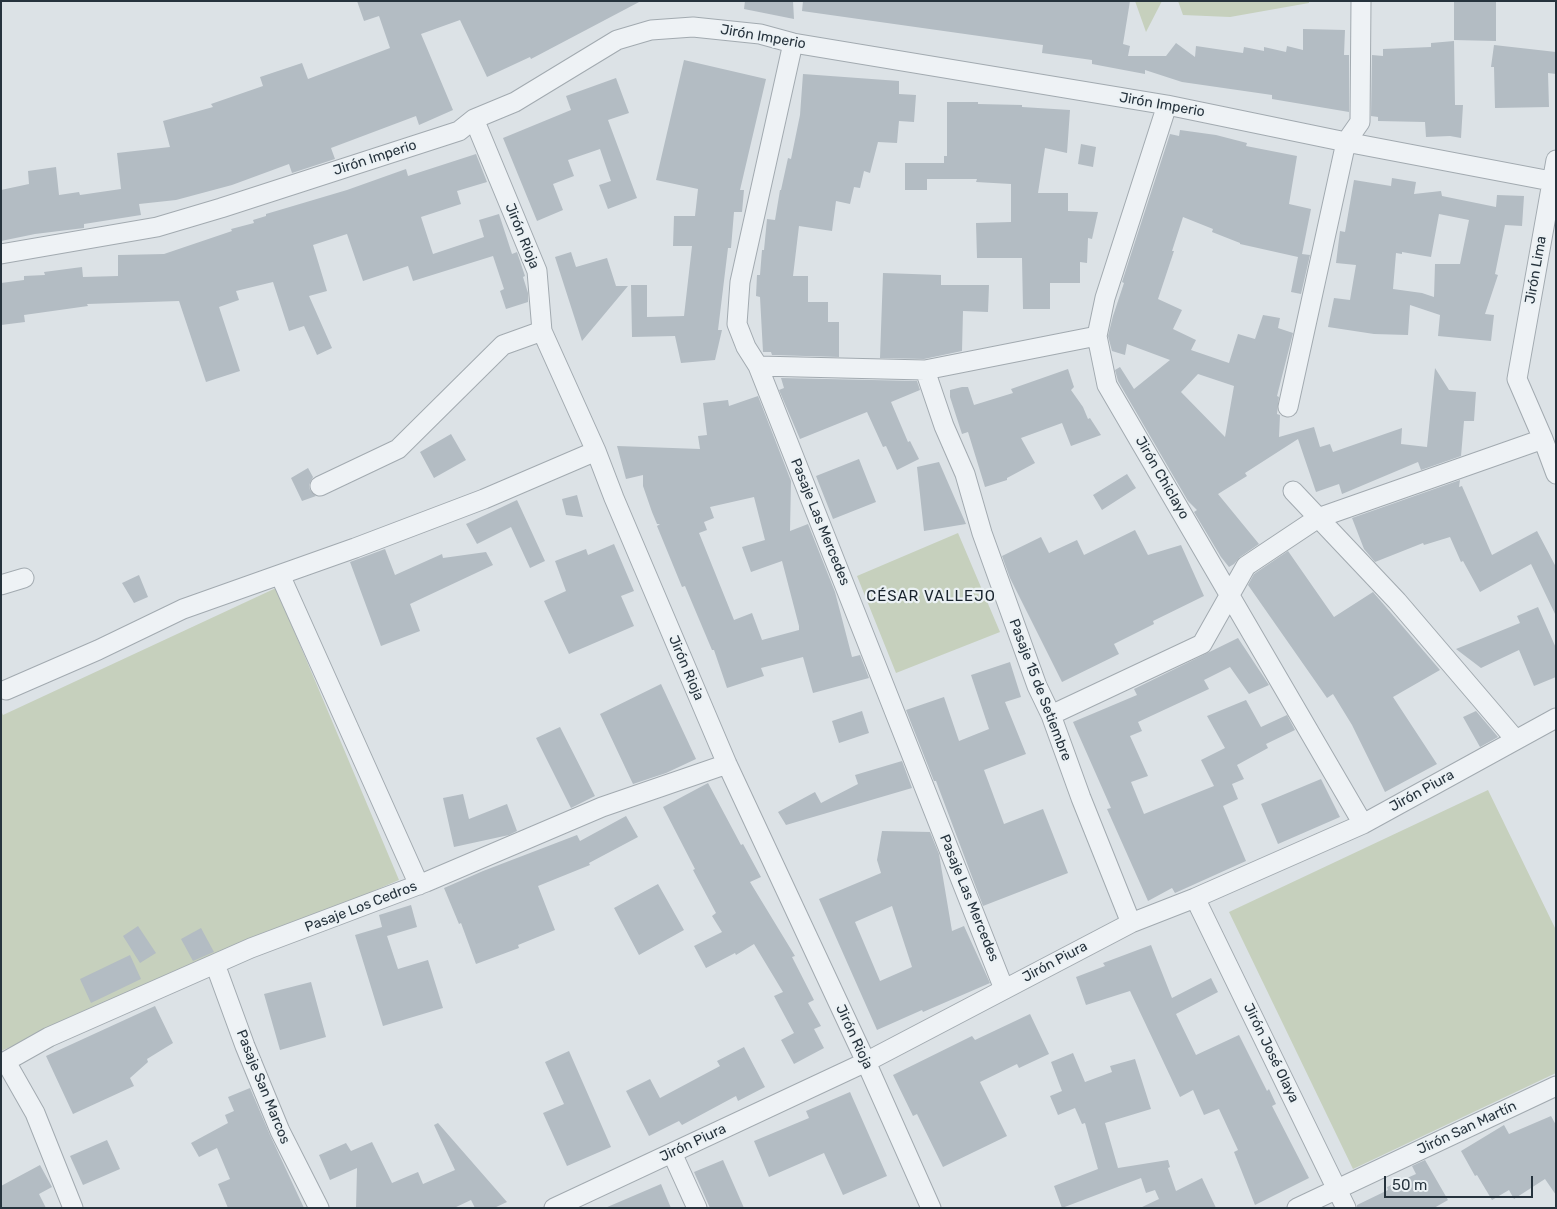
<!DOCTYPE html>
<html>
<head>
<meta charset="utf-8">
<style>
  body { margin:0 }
  #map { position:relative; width:1557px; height:1209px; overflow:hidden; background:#dce2e6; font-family:Rubik,sans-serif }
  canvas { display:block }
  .frame { position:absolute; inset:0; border:2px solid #26333d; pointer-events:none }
  .scale { position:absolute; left:1384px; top:1176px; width:149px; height:22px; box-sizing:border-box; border:2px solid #26333d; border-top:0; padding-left:6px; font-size:15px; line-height:18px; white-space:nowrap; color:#26333d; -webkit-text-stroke:4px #ebf1f4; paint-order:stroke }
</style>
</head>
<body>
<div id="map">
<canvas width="1557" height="1209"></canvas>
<div class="frame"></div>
<div class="scale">50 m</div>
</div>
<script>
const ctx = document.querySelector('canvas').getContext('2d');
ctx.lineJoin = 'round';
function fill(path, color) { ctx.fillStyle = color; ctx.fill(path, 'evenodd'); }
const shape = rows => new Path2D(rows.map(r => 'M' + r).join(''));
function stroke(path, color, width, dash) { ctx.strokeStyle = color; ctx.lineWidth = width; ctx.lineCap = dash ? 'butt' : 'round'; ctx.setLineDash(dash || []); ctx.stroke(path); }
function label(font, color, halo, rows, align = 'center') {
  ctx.font = font + ' Rubik,sans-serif'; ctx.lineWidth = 4.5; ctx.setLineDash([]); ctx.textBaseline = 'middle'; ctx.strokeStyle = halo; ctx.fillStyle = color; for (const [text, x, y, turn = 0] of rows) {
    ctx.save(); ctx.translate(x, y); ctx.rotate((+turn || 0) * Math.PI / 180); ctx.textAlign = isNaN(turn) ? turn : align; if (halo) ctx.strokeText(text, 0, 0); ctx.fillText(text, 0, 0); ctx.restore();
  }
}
fill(shape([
  [1135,1,1162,1,1146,32],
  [1178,1,1309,1,1309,3,1230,17,1183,15],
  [958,533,1000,632,896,673,857,576],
  [276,588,399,880,1,1051,1,711,3,715],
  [1488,790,1556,930,1556,1073,1353,1169,1229,912]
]), '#c6d0bd');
fill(shape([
  [357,1,641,1,531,59,530,57,487,77,460,20,421,34,453,110,419,125,416,116,331,148,335,159,292,173,289,164,232,185,176,200,139,204,141,215,84,224,84,228,35,234,1,241,1,190,29,184,28,171,56,167,59,195,79,192,80,195,121,189,117,153,170,147,163,121,213,107,211,104,263,86,260,77,302,63,308,79,390,48,379,16,364,21],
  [745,1,793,1,794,19,744,9],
  [803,1,1130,1,1123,44,1130,46,1128,56,1166,56,1176,43,1195,57,1196,46,1243,53,1244,47,1264,51,1264,47,1286,52,1287,46,1303,50,1303,29,1345,30,1344,55,1349,55,1349,112,1272,99,1272,95,1182,82,1145,70,1145,74,1092,64,1092,60,1042,53,1043,45,802,11],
  [1454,1,1496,1,1496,41,1454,40],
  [1454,41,1455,105,1463,105,1461,138,1450,136,1426,137,1425,122,1378,121,1378,117,1371,116,1372,55,1383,56,1383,49,1431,47,1431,43],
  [1494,45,1556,52,1556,74,1548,73,1549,107,1495,108,1494,67,1491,67],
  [684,60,766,79,740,190,744,190,742,212,734,212,731,248,728,248,718,330,722,330,715,360,681,363,675,336,632,337,631,285,647,285,647,317,684,316,692,246,673,246,674,216,695,216,698,189,656,180],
  [803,74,899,81,899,94,916,95,914,122,899,121,897,143,878,142,870,173,864,171,860,188,854,187,850,204,836,201,832,231,799,226,793,276,808,276,808,302,828,302,828,322,839,322,839,357,772,355,771,352,763,352,760,297,756,296,757,275,760,275,762,250,764,250,767,219,775,220,780,190,781,190,788,158,791,159,800,115],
  [616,78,629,113,608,120,637,198,608,209,599,185,611,181,600,149,568,160,574,176,553,184,563,210,537,221,503,138,571,110,566,96],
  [947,102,978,102,978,104,1022,105,1022,107,1070,110,1067,153,1045,148,1038,193,1068,193,1068,211,1098,212,1092,239,1088,238,1087,263,1080,262,1080,283,1050,283,1050,309,1023,309,1022,258,977,258,976,223,1011,222,1011,184,976,182,977,179,927,179,927,190,905,190,905,163,944,163,944,156,947,156],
  [1180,130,1216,135,1247,143,1246,146,1297,156,1289,204,1311,209,1302,254,1310,255,1301,294,1291,292,1298,257,1240,244,1240,243,1212,232,1213,229,1183,217,1172,251,1174,251,1158,299,1182,310,1173,329,1196,340,1191,350,1229,363,1238,334,1255,339,1263,315,1280,318,1278,328,1293,333,1277,396,1279,397,1277,414,1280,415,1279,437,1314,427,1320,447,1330,444,1333,452,1402,428,1401,444,1427,447,1435,368,1449,390,1476,392,1474,421,1464,421,1461,456,1421,470,1418,462,1342,494,1339,484,1316,492,1298,439,1245,473,1247,476,1218,494,1259,544,1240,557,1234,564,1229,567,1221,557,1194,512,1197,510,1188,501,1118,381,1115,370,1120,367,1134,389,1170,360,1127,344,1125,355,1112,351,1108,336,1113,316,1124,283,1122,282,1170,134,1179,136],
  [1198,374,1234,386,1225,437,1181,392],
  [1081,144,1096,147,1093,167,1078,164],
  [476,154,487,182,457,191,461,204,421,217,433,254,484,237,479,220,499,214,512,254,517,252,525,276,523,277,528,293,528,302,506,309,500,291,504,289,493,256,413,281,408,266,363,281,347,234,313,245,327,291,309,296,332,348,317,355,304,326,289,331,273,282,236,291,239,300,219,307,240,371,206,382,179,301,87,304,88,306,24,315,25,322,1,325,1,283,24,280,24,276,45,275,44,272,82,267,83,277,118,276,118,255,164,254,232,231,231,229,254,223,253,220,266,216,266,214,347,190,406,169,408,176],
  [1392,178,1416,182,1414,194,1441,191,1442,196,1496,207,1497,195,1524,196,1522,226,1505,225,1495,274,1498,275,1485,314,1494,315,1491,341,1438,336,1440,315,1410,305,1408,335,1374,334,1328,327,1334,298,1350,300,1356,265,1336,263,1340,231,1345,232,1354,180,1391,186],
  [1439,214,1469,220,1460,264,1435,264,1434,297,1422,293,1393,289,1396,253,1402,254,1402,252,1431,257],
  [571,252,576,267,607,258,616,286,628,286,582,341,555,257],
  [883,273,941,275,941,285,989,285,988,312,963,311,962,351,924,359,880,358],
  [1068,369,1074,387,1071,390,1083,407,1088,419,1090,418,1101,435,1071,446,1062,423,1021,438,1035,463,1007,478,1007,480,985,487,968,432,962,434,950,397,950,390,962,387,968,387,974,405,1013,393,1011,389],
  [781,378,917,381,920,390,891,402,908,442,910,441,919,459,897,470,886,446,883,447,867,412,800,439,779,390,784,388],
  [758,396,791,481,790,531,808,524,835,592,852,657,860,655,869,678,813,693,803,657,761,668,764,676,727,688,714,650,712,650,685,586,682,587,657,526,660,524,657,524,652,512,643,486,643,475,626,479,617,446,700,449,698,436,707,435,703,403,728,400,729,406],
  [754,497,765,540,742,547,751,572,782,561,799,626,799,630,762,640,752,613,734,620,699,533,707,530,704,522,714,518,710,507],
  [451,434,466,460,434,478,420,452],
  [859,459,876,502,833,519,816,476],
  [939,462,966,524,924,531,917,467],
  [308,468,313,477,309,485,310,490,316,496,302,501,291,478],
  [1127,474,1136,488,1102,510,1093,495],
  [1460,480,1459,487,1462,486,1492,555,1537,531,1556,567,1556,616,1531,564,1480,592,1463,561,1461,562,1450,537,1424,545,1423,543,1375,562,1364,549,1352,518],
  [577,495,583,517,566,515,562,499],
  [517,500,545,561,530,568,511,527,477,544,466,524],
  [1135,530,1148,555,1181,545,1204,596,1153,621,1154,624,1114,644,1119,654,1062,682,1010,578,1002,556,1041,537,1049,553,1077,540,1084,555],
  [614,544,634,591,621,596,634,626,569,654,544,601,566,591,555,561,586,549,588,555],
  [385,549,395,575,442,554,443,558,486,552,493,565,410,604,420,631,381,646,350,562],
  [1288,551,1334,617,1373,592,1440,670,1393,697,1437,764,1385,792,1352,725,1333,694,1327,698,1248,585,1254,574],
  [139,575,148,597,134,603,122,583],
  [1538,607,1556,648,1556,677,1534,686,1519,650,1481,668,1456,649,1520,623,1517,616],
  [1238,638,1269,685,1249,694,1230,667,1204,680,1209,689,1138,722,1142,731,1130,736,1148,776,1131,782,1144,814,1214,786,1201,760,1225,748,1207,716,1246,700,1261,727,1287,715,1295,730,1266,744,1268,748,1237,765,1244,779,1232,784,1238,799,1223,806,1246,861,1175,893,1172,888,1148,901,1107,809,1111,808,1073,722,1137,695,1134,689],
  [1010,662,1021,697,1005,702,1026,754,984,770,1004,824,1043,809,1068,873,983,906,936,781,934,781,906,710,944,697,959,741,989,729,971,675],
  [661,684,696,759,666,773,633,784,600,714],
  [862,711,869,733,839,743,832,721],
  [1476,711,1498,737,1480,747,1463,717],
  [560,727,595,796,571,808,536,738],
  [902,761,912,788,786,825,778,812,815,792,821,803,858,784,855,775],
  [1321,779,1340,817,1278,844,1261,804],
  [708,783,741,845,743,844,761,877,750,882,795,956,792,957,814,1000,808,1003,821,1026,814,1029,824,1048,794,1064,781,1040,794,1033,774,996,783,992,754,944,736,955,735,953,706,968,694,946,722,932,712,916,716,913,693,870,695,869,663,807],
  [463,794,469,819,507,804,517,831,509,835,454,847,443,798],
  [626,816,638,837,589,863,590,865,538,886,555,930,518,945,519,948,476,964,461,923,459,924,444,888,483,871,577,835,580,841],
  [882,831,930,832,939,854,952,931,964,926,990,983,923,1012,922,1010,877,1030,819,899,881,873,877,860],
  [892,906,912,967,880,981,855,922],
  [658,884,684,930,639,955,614,908],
  [411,905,417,927,387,936,398,969,428,960,443,1008,383,1026,355,935,382,927,379,915],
  [138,926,156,953,140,963,123,936],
  [201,928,214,952,193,961,181,939],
  [1151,945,1172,998,1211,978,1218,992,1176,1014,1196,1055,1239,1035,1267,1091,1269,1089,1276,1104,1272,1106,1309,1178,1255,1205,1234,1152,1238,1150,1219,1109,1204,1115,1193,1090,1180,1097,1130,991,1086,1005,1076,977,1105,966,1103,963],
  [130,955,141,979,91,1003,80,979],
  [311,982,326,1037,280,1050,264,994],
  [155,1006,173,1043,147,1059,148,1062,130,1078,134,1086,73,1114,46,1056],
  [1030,1014,1049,1054,1019,1068,1017,1064,980,1082,1007,1136,943,1167,917,1114,913,1116,893,1075,972,1036,975,1040],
  [744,1047,765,1087,738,1101,736,1096,682,1125,679,1121,649,1136,626,1091,650,1079,660,1098,720,1066,717,1061],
  [569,1051,611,1147,567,1166,543,1113,564,1104,545,1062],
  [1073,1053,1085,1082,1112,1072,1110,1066,1135,1059,1151,1109,1105,1123,1118,1168,1168,1160,1170,1167,1168,1168,1176,1191,1202,1178,1216,1208,1140,1208,1159,1199,1155,1190,1146,1193,1141,1178,1062,1208,1054,1186,1098,1169,1085,1123,1082,1124,1075,1108,1058,1115,1050,1096,1062,1091,1051,1062],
  [250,1088,270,1135,304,1208,228,1208,218,1184,230,1179,217,1148,199,1157,191,1143,228,1123,225,1115,234,1111,228,1097],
  [850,1092,887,1176,843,1195,824,1153,769,1177,754,1141,809,1118,806,1111],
  [1551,1116,1556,1125,1556,1195,1545,1179,1514,1199,1509,1190,1492,1200,1477,1175,1475,1176,1461,1151,1504,1125,1509,1134],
  [438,1123,507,1202,494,1208,475,1208,471,1200,454,1208,356,1208,357,1168,330,1180,319,1155,346,1143,351,1151,372,1142,392,1183,418,1172,423,1184,455,1170,434,1125],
  [107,1140,120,1169,83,1185,70,1156],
  [723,1160,744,1208,710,1208,694,1172],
  [1425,1160,1448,1200,1434,1208,1357,1208,1357,1205,1388,1190,1387,1187,1416,1174,1412,1166],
  [40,1165,52,1187,39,1194,46,1208,1,1208,1,1186],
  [661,1184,671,1208,605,1208]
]), '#b3bcc3');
const street = shape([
  [793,43,740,282,737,324,746,347,758,366,1004,989],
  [1167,105,1105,298,1097,336,1107,385,1363,824],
  [474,119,537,271,542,331,596,451,614,498,727,764,866,1062,931,1208],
  [1556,160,1517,379,1543,439,1556,474],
  [1,254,157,227,221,208,459,131,474,119,515,102,617,40,651,30,693,27,760,34,793,43,1167,105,1346,142,1556,182],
  [758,366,925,370,1097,336],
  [925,370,944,426,965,474,982,533,1023,647,1037,686,1051,715,1081,798,1131,923],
  [1288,407,1346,142,1360,122,1361,1],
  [320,486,398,449,503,345,542,331],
  [1293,491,1397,601,1515,739],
  [280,575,419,885],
  [1,585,24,578],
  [6,690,98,650,183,609,355,548,484,499,596,451],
  [1051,715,1202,644,1246,566,1318,518,1543,439],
  [1195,898,1346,1208],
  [215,964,245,1046,280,1131,319,1208],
  [6,1062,35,1113,73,1208],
  [1,1064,49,1037,251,948,426,882,602,807,727,764],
  [672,1153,697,1208],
  [554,1208,866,1062,1131,923,1195,898,1363,824,1556,718],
  [1297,1208,1556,1086]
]);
stroke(street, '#a2aab0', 21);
stroke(street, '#eef2f5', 19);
label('14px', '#26333d', '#ebf1f4', [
  ["Jirón Imperio",763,37,10],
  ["Jirón Imperio",1162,105,10],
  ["Jirón Imperio",375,158,-18],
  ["Jirón Rioja",522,236,68],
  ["Jirón Lima",1536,270,-80],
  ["Jirón Chiclayo",1162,478,60],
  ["Pasaje Las Mercedes",820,522,68],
  ["Jirón Rioja",686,668,67],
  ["Pasaje 15 de Setiembre",1040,690,69],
  ["Jirón Piura",1422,791,-29],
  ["Pasaje Las Mercedes",969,898,68],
  ["Pasaje Los Cedros",361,907,-21],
  ["Jirón Piura",1055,962,-28],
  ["Jirón Rioja",854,1037,65],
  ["Jirón José Olaya",1271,1053,64],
  ["Pasaje San Marcos",263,1087,68],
  ["Jirón San Martín",1467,1128,-25],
  ["Jirón Piura",693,1143,-25]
]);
ctx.letterSpacing = '1px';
label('15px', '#18232d', '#ebf1f4', [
  ["CÉSAR VALLEJO",931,597]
]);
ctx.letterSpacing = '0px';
</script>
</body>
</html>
